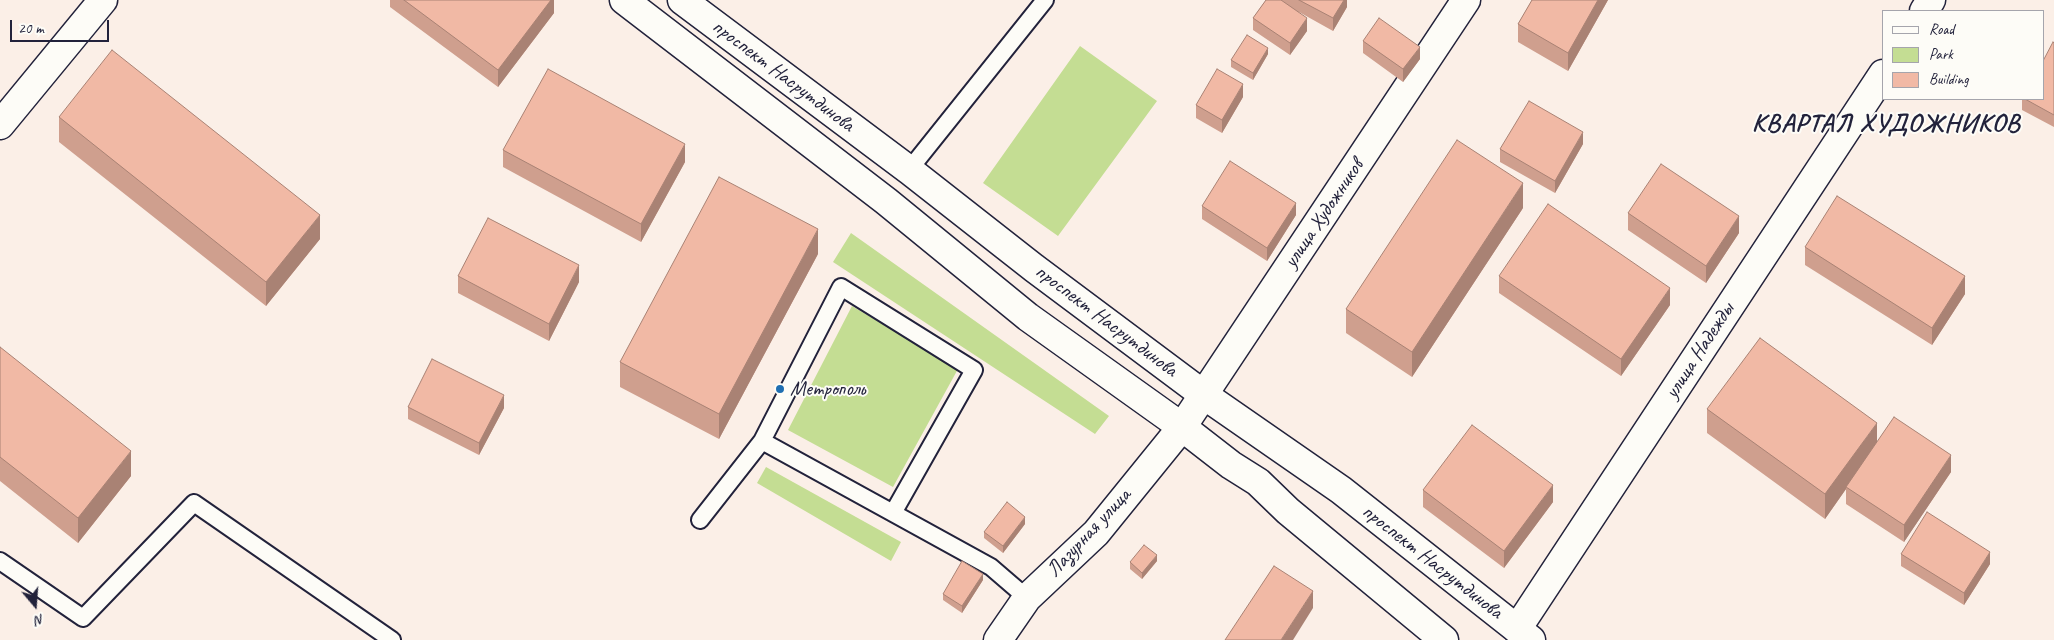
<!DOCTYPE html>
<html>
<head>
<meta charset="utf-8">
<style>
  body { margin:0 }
  #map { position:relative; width:2054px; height:640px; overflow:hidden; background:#fbefe7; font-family:Caveat,sans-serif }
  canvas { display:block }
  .legend { position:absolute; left:1882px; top:10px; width:162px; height:90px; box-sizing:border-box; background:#fdfcf7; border:1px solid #a5a5ac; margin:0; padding:6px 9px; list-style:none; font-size:15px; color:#22223b }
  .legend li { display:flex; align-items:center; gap:10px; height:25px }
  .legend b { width:25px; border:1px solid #a5a5ac }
  .north { position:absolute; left:10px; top:580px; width:50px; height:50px; -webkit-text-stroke:4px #fdfcf7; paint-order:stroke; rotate:162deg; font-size:14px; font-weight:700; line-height:20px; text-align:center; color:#22223b }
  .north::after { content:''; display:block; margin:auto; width:18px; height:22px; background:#22223b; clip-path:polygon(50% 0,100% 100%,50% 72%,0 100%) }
  .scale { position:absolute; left:10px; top:20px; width:99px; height:22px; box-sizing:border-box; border:2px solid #22223b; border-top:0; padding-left:6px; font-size:15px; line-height:18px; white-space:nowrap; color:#22223b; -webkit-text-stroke:4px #fdfcf7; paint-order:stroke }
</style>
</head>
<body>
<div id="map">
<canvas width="2054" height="640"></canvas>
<ul class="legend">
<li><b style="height:6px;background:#fdfcf7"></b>Road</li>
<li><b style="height:14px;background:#c4dd93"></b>Park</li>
<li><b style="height:14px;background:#f1b9a5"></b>Building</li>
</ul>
<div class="north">N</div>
<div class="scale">20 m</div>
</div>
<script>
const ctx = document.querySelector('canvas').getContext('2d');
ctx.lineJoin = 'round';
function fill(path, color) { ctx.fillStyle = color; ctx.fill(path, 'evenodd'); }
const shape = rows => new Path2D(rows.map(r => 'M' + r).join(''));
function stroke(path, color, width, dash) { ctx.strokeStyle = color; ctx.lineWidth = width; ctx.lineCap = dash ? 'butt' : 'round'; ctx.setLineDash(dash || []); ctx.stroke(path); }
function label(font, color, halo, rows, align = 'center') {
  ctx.font = font + ' Caveat,sans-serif'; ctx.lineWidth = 4; ctx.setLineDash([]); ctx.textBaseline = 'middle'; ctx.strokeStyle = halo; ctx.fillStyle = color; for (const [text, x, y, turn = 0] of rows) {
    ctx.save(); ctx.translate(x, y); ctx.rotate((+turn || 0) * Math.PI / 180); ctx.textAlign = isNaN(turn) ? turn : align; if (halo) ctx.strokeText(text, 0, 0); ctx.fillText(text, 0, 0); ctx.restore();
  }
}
fill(shape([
  [1080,46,1157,101,1058,236,983,183],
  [851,233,1109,416,1095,434,833,262],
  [852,306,958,369,893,487,788,430],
  [766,467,901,542,891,561,757,483]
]), '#c4dd93');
const service = shape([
  [909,170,1045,0],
  [762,441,991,567,1027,598],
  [700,520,762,441,841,287,974,370,893,513],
  [0,561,83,618,194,503,392,640]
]);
const minor = shape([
  [1924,11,1931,0],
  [0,125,103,0],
  [1517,629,1883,74],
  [998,640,1027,598,1096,533,1182,427,1466,0]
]);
const secondary = shape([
  [624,0,886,201,1028,317,1182,427,1231,465,1258,482,1288,511,1444,640],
  [682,0,909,170,1034,268,1204,395,1341,490,1531,640]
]);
stroke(service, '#22223b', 20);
stroke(minor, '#22223b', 31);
stroke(secondary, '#22223b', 31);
stroke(service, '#fdfcf7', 16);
stroke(minor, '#fdfcf7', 28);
stroke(secondary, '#fdfcf7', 28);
fill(shape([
  [390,0,554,0,554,13,498,87,390,7],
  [1266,0,1347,0,1347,7,1333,31,1299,12,1307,31,1290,55,1253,30,1253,18],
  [1532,0,1608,0,1568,71,1518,42,1518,24],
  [1363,41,1420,59,1403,82,1363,53],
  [2054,43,2054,127,2022,110,2022,99,2043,99],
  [1268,54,1253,80,1231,67,1231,60],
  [1243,97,1222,133,1196,118,1196,105],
  [59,117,320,239,266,306,59,142],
  [1583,144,1555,193,1500,162,1500,149],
  [503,150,685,162,641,242,503,167],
  [1202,206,1296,215,1267,261,1202,219],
  [1523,208,1412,377,1346,333,1346,309],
  [1628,213,1739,233,1706,283,1628,230],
  [1805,247,1965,294,1932,345,1805,265],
  [818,254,719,439,620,387,620,362],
  [458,276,579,282,549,341,458,293],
  [1499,276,1670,305,1621,376,1499,293],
  [0,347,131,476,78,543,0,481],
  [408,407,504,408,479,455,408,419],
  [1707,409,1877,442,1951,472,1904,542,1846,504,1846,489,1825,519,1707,433],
  [1423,490,1553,502,1504,568,1423,507],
  [1025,524,1003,553,984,538,984,532],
  [1901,554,1990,564,1964,605,1901,566],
  [1157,561,1142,579,1130,569,1130,562],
  [983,580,962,613,943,600,943,594]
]), '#cf9f8e');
fill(shape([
  [551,0,554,0,554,13,498,87,498,70],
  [1344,0,1347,0,1347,7,1333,31,1333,18],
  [1598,0,1608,0,1568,71,1568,53],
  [1307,18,1307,31,1290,55,1290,43],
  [1420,47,1420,59,1403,82,1403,69],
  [1268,48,1268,54,1253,80,1253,73],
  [1243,84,1243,97,1222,133,1222,120],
  [1583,132,1583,144,1555,193,1555,181],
  [685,144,685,162,641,242,641,224],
  [1523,183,1523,208,1412,377,1412,352],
  [1296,203,1296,215,1267,261,1267,248],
  [320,215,320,239,266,306,266,282],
  [1739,216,1739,233,1706,283,1706,266],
  [818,229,818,254,719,439,719,414],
  [579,265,579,282,549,341,549,324],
  [1965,276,1965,294,1932,345,1932,328],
  [1670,288,1670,305,1621,376,1621,359],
  [504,395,504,408,479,455,479,443],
  [1877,423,1877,448,1846,487,1846,489,1825,519,1825,494],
  [131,451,131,476,78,543,78,518],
  [1951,455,1951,472,1904,542,1904,525],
  [1553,485,1553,502,1504,568,1504,551],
  [1025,517,1025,524,1003,553,1003,546],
  [1990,552,1990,564,1964,605,1964,593],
  [1157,555,1157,561,1142,579,1142,573],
  [983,574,983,580,962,613,962,606],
  [1313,591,1313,608,1293,640,1281,640]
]), '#a98274');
const building = shape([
  [404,0,551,0,498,70,404,0],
  [1266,0,1281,0,1307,18,1290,43,1253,18,1266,0],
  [1299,0,1344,0,1333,18,1299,0],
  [1532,0,1598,0,1568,53,1518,24,1532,0],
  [1379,18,1420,47,1403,69,1363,41,1379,18],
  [1247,35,1268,48,1253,73,1231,60,1247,35],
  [2053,42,2054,43,2054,115,2025,99,2043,99,2043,61,2053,42],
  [112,50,320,215,266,282,59,117,112,50],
  [548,69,685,144,641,224,503,150,548,69],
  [1217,69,1243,84,1222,120,1196,105,1217,69],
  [1529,101,1583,132,1555,181,1500,149,1529,101],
  [1457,140,1523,183,1412,352,1346,309,1457,140],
  [1230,161,1296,203,1267,248,1202,206,1230,161],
  [1661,164,1739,216,1706,266,1628,213,1661,164],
  [719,177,818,229,719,414,620,362,719,177],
  [1837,196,1965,276,1932,328,1805,247,1837,196],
  [1548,204,1670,288,1621,359,1499,276,1548,204],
  [488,218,579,265,549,324,458,276,488,218],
  [1760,338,1877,423,1825,494,1707,409,1760,338],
  [0,347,131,451,78,518,0,457,0,347],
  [432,359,504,395,479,443,408,407,432,359],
  [1894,417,1951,455,1904,525,1846,487,1894,417],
  [1472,425,1553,485,1504,551,1423,490,1472,425],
  [1007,502,1025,517,1003,546,984,532,1007,502],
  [1927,512,1990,552,1964,593,1901,554,1927,512],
  [1144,545,1157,555,1142,573,1130,562,1144,545],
  [962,561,983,574,962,606,943,594,962,561],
  [1274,566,1313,591,1281,640,1225,640,1274,566]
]);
fill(building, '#f1b9a5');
stroke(building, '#a98274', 1);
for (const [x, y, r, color] of [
  [780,389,5,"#1f6fb2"]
]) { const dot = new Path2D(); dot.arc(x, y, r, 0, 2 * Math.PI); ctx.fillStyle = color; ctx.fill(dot); stroke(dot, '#fdfcf7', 2); }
label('21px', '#22223b', '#fdfcf7', [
  ["проспект Насрутдинова",783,76,37],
  ["улица Художников",1324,214,-56],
  ["проспект Насрутдинова",1106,321,37],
  ["улица Надежды",1700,351,-57],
  ["Лазурная улица",1089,533,-47],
  ["проспект Насрутдинова",1432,562,38]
]);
label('21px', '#22223b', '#fdfcf7', [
  ["Метрополь",790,389]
], 'left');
ctx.letterSpacing = '1px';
label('bold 26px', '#22223b', '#fdfcf7', [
  ["КВАРТАЛ ХУДОЖНИКОВ",1886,124]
]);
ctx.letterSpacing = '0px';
</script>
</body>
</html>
